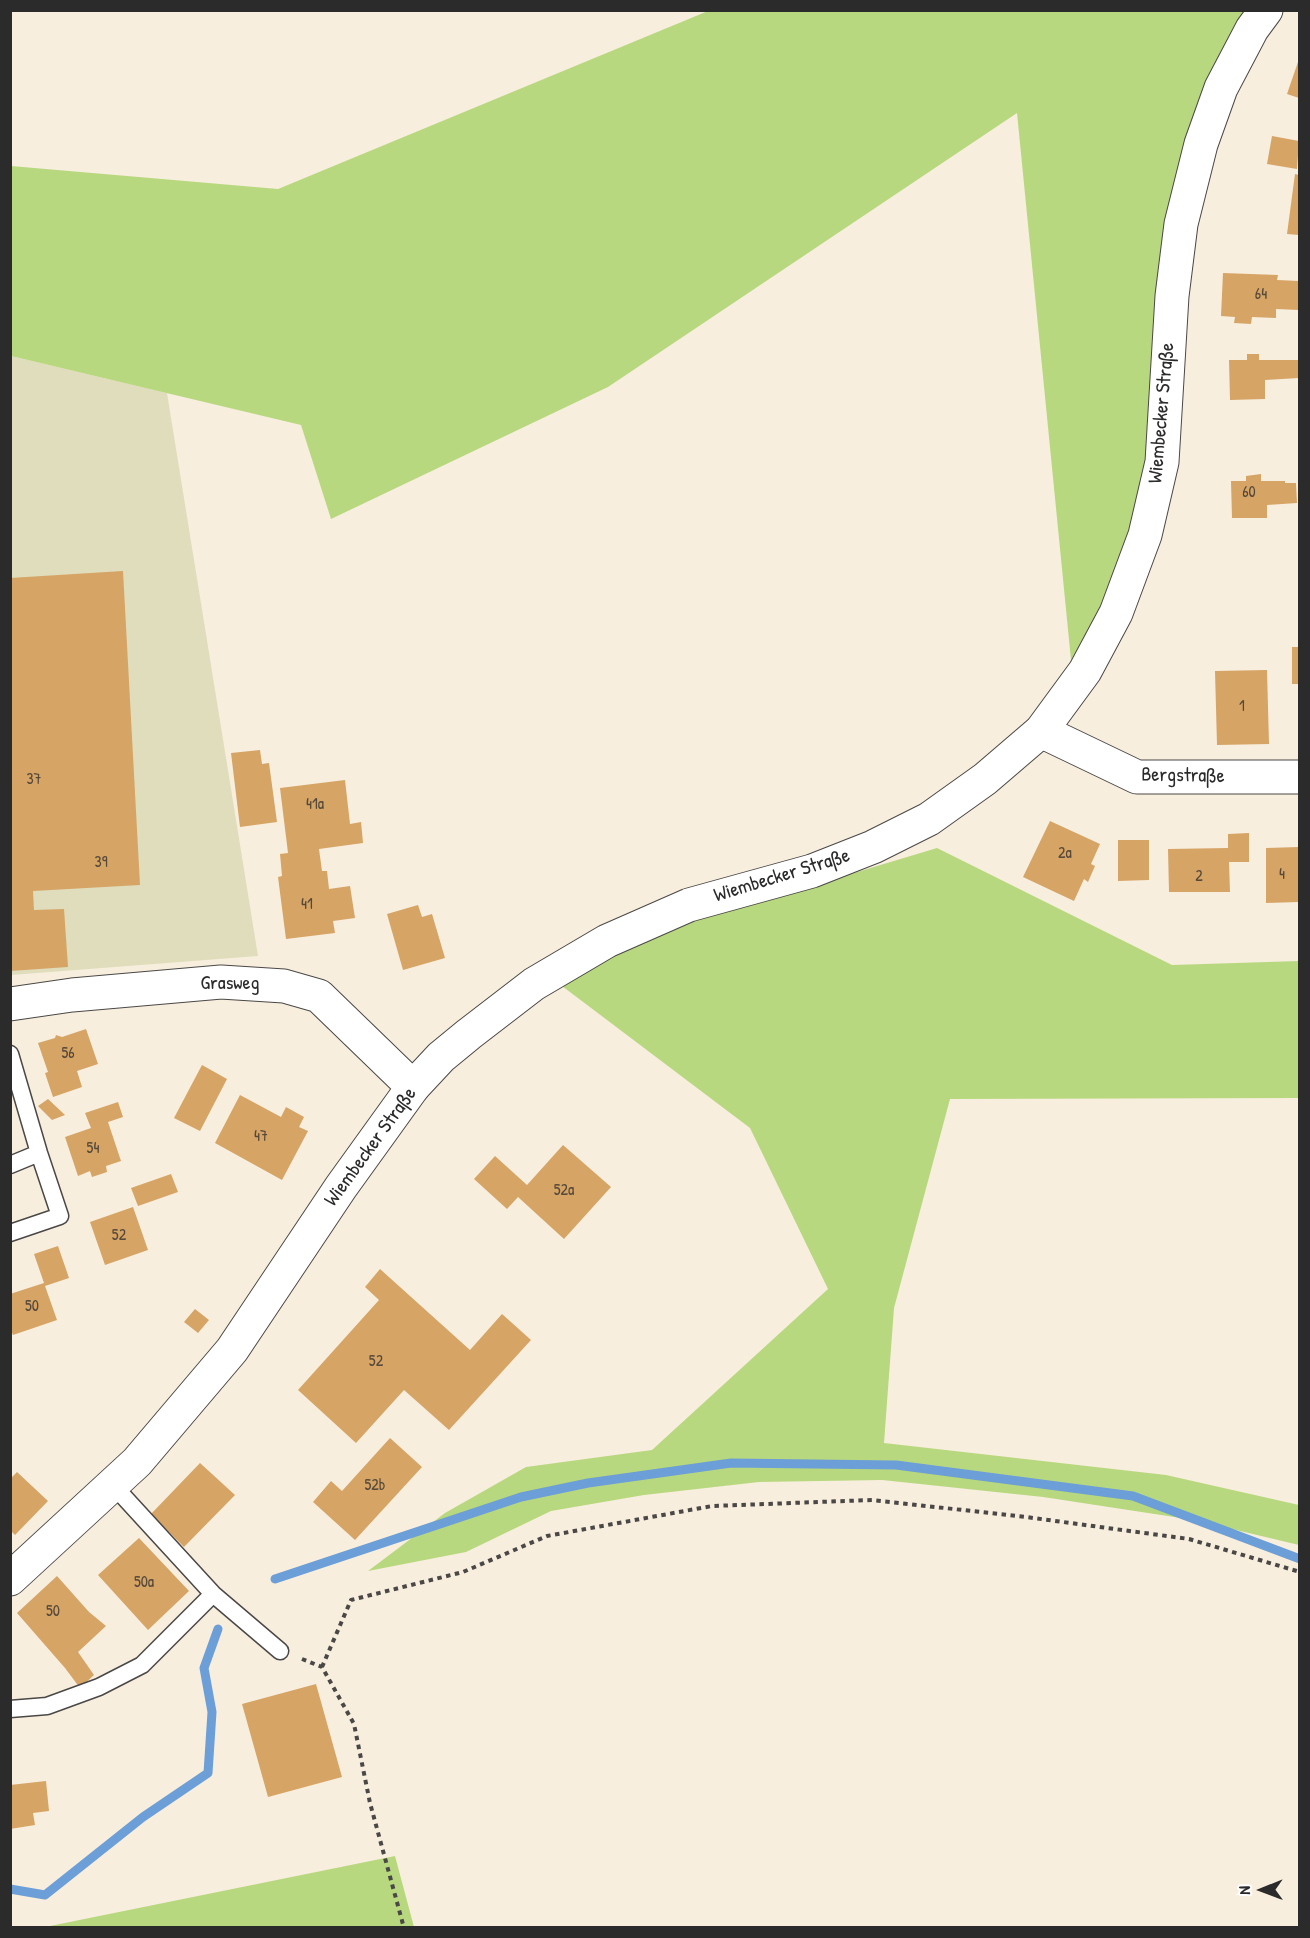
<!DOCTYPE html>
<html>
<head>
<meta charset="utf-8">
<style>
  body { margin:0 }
  #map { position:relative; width:1310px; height:1938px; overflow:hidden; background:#f8eede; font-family:"Patrick Hand",sans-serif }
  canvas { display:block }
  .frame { position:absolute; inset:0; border:12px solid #2b2b2b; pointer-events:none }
  .north { position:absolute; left:1232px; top:1860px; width:60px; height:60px; -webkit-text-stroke:4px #fff; paint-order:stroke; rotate:269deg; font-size:16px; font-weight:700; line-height:24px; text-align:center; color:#2b2b2b }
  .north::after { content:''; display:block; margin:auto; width:21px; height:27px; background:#2b2b2b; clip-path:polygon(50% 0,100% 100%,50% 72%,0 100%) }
</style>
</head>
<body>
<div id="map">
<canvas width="1310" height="1938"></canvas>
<div class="frame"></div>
<div class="north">N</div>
</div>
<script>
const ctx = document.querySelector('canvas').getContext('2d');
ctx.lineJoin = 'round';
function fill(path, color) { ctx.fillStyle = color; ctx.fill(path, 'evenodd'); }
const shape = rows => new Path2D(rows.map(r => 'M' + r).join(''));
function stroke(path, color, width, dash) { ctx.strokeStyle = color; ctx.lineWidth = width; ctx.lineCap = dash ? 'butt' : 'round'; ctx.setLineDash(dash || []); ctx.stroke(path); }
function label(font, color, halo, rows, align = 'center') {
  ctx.font = font + ' "Patrick Hand",sans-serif'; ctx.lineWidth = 4.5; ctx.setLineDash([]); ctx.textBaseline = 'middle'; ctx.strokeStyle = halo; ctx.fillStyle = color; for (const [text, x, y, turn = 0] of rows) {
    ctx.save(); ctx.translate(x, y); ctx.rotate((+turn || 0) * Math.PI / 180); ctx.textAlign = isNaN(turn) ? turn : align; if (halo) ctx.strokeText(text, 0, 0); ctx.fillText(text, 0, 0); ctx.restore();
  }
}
fill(shape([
  [11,356,167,393,258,956,11,975]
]), '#dfddbb');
fill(shape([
  [708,11,1250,11,1231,40,1139,498,1124,550,1105,604,1071,660,1017,113,608,387,331,519,301,425,11,356,11,166,278,189],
  [937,848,1172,965,1299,961,1299,1098,950,1099,894,1308,884,1443,1166,1475,1299,1505,1299,1545,1194,1520,1043,1497,882,1480,759,1482,644,1495,551,1511,466,1552,368,1571,445,1513,526,1467,652,1450,828,1289,750,1128,558,983,625,948,694,921],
  [395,1856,414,1927,45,1927]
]), '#b8d87f');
stroke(shape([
  [275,1579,521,1497,588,1483,731,1463,896,1465,1133,1496,1300,1559],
  [10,1889,45,1895,143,1817,208,1773,212,1712,204,1668,218,1629]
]), '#6c9ed7', 9);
fill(shape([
  [1299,59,1299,98,1287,94],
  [1272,136,1299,141,1297,169,1267,164],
  [1295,174,1299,175,1299,235,1287,234],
  [1223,273,1278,275,1277,280,1299,281,1299,310,1276,309,1276,318,1252,317,1251,324,1234,323,1235,317,1221,316],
  [1247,354,1259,354,1259,360,1299,360,1299,378,1265,380,1265,399,1230,400,1229,360,1247,360],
  [1261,474,1261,481,1285,481,1285,483,1296,483,1297,503,1267,505,1267,518,1232,518,1231,481,1246,481,1246,476],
  [123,571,140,885,33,891,34,910,64,909,68,967,10,971,10,578],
  [1292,647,1299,647,1299,684,1292,684],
  [1267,670,1269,744,1217,745,1215,671],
  [260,750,262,764,269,763,277,822,240,827,231,753],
  [345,780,350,824,361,822,363,843,319,849,322,871,327,871,329,889,350,886,355,918,333,921,335,933,286,939,278,877,282,876,280,854,288,853,280,788],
  [1050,821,1100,844,1091,864,1095,866,1088,882,1084,879,1074,901,1023,877],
  [1249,833,1249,862,1229,862,1230,892,1169,892,1168,849,1228,848,1228,834],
  [1118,840,1149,840,1149,880,1118,881],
  [1299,847,1299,902,1266,903,1266,848],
  [418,905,422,917,432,914,445,958,403,970,387,914],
  [86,1029,98,1064,77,1071,82,1087,53,1097,45,1073,48,1072,38,1043,55,1038,56,1035,62,1037],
  [202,1065,227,1079,200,1131,174,1118],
  [240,1095,281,1117,286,1107,304,1117,299,1127,308,1131,282,1180,215,1143],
  [48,1099,65,1115,52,1120,38,1106],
  [118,1102,123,1117,108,1122,121,1161,106,1166,107,1172,92,1177,90,1171,78,1176,65,1137,91,1128,85,1113],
  [563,1145,611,1187,564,1239,518,1197,507,1209,474,1179,495,1156,527,1185],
  [171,1174,178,1192,138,1206,131,1188],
  [133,1207,148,1250,105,1265,90,1222],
  [58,1246,69,1278,45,1286,57,1320,13,1335,10,1328,10,1294,44,1283,34,1254],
  [380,1269,470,1350,502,1314,531,1340,449,1430,404,1390,356,1443,298,1390,379,1300,365,1287],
  [195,1309,209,1320,198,1333,184,1322],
  [390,1438,422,1467,355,1540,313,1502,331,1481,342,1491],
  [200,1463,235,1495,184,1547,151,1514],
  [17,1472,48,1501,15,1535,10,1530,10,1479],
  [139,1538,189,1591,148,1630,98,1575],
  [57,1576,89,1612,106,1626,78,1652,94,1675,80,1688,65,1668,17,1613],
  [316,1684,342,1777,268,1797,242,1704],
  [46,1781,49,1811,33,1813,35,1825,10,1829,10,1785]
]), '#d6a465');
const lane = shape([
  [10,1054,39,1153,60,1216,10,1233],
  [10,1165,39,1153],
  [113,1485,213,1594,280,1651],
  [10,1709,47,1706,99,1687,142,1665,213,1594]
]);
const street = shape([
  [1041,731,1137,777,1300,777],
  [10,1004,72,995,221,982,284,986,319,996,413,1087]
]);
const secondary = shape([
  [10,1579,137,1462,232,1350,341,1187,413,1087,441,1057,469,1034,534,984,607,941,689,905,812,871,873,847,929,819,985,779,1041,731,1085,671,1116,613,1145,535,1162,462,1172,296,1181,224,1201,144,1221,88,1252,29,1266,10]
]);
stroke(lane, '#4a4846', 19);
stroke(street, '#4a4846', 35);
stroke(secondary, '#4a4846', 35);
stroke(shape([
  [302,1659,322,1667,354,1724,370,1803,404,1928],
  [322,1667,351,1600,463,1572,547,1536,712,1506,872,1500,1026,1517,1189,1539,1300,1572]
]), '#4a4846', 4, [4.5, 4.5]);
stroke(lane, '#fff', 16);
stroke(street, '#fff', 33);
stroke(secondary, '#fff', 33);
label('16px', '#56493a', null, [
  ["64",1261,295],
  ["60",1249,493],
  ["1",1242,707],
  ["37",34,780],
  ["41a",315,805],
  ["2a",1065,854],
  ["39",101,863],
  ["4",1282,875],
  ["2",1199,877],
  ["41",307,905],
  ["56",68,1054],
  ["47",261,1137],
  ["54",93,1149],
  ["52a",564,1191],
  ["52",119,1236],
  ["50",32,1307],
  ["52",376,1362],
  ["52b",375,1486],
  ["50a",144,1583],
  ["50",53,1612]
]);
label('20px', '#2b2b2b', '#fff', [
  ["Wiembecker Straße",1162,413,-85],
  ["Bergstraße",1183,776,1],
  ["Wiembecker Straße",782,876,-17],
  ["Grasweg",230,984],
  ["Wiembecker Straße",371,1147,-54]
]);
</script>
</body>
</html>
